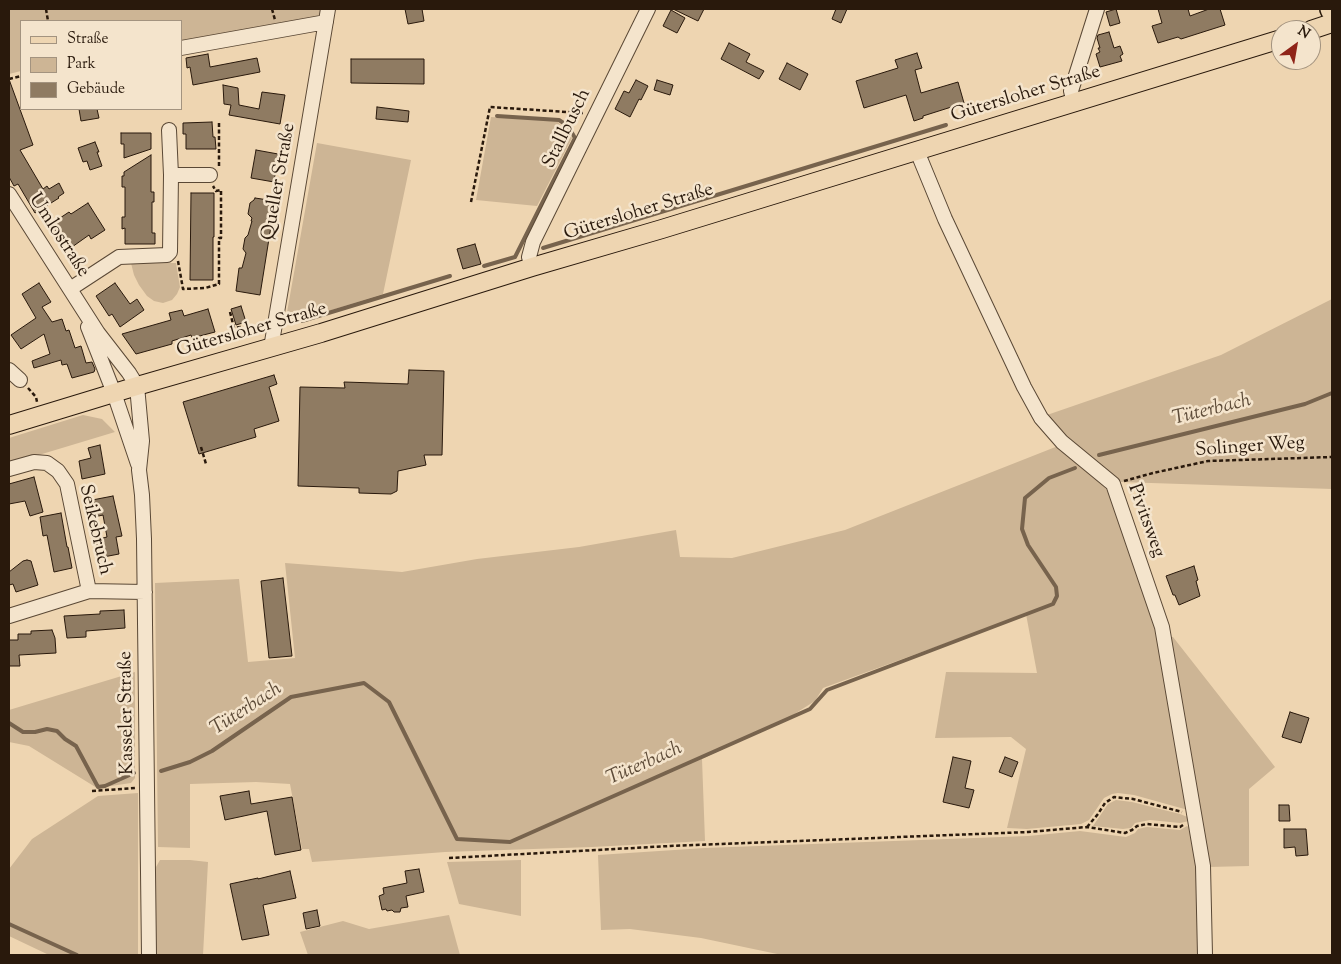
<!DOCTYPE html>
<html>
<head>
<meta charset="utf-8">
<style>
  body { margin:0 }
  #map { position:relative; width:1341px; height:964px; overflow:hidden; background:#eed5b1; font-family:"Sorts Mill Goudy",serif }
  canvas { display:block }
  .frame { position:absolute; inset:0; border:10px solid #29190c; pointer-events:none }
  .legend { position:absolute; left:20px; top:20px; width:162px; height:90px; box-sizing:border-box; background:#f4e4cc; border:1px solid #a3937f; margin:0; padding:6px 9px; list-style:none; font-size:15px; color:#29190c }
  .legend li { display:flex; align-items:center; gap:10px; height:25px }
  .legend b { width:25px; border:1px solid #a3937f }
  .north { position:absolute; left:1271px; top:20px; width:50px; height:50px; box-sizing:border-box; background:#f4e4cc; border:1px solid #a3937f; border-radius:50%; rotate:32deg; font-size:14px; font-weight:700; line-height:20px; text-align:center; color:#29190c }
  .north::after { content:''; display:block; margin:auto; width:18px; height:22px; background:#8f2418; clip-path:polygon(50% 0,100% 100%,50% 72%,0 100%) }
</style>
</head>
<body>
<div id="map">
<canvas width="1341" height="964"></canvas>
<div class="frame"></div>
<ul class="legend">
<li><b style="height:6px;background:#eed5b1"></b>Straße</li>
<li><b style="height:14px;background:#cdb595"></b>Park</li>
<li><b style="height:14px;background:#8f7b62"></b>Gebäude</li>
</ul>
<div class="north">N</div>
</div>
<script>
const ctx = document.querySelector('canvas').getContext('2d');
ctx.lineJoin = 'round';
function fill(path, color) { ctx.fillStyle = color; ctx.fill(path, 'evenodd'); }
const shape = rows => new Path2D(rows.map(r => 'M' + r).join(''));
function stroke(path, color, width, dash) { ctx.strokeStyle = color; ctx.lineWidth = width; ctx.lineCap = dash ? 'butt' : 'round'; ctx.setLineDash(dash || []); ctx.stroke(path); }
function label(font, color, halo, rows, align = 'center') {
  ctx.font = font + ' "Sorts Mill Goudy",serif'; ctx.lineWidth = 5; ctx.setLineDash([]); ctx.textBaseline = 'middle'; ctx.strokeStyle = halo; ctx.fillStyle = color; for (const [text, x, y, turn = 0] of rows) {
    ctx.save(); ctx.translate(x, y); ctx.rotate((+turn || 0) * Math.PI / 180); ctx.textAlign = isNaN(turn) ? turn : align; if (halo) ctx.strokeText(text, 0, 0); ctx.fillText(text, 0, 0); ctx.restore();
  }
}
fill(shape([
  [9,9,321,9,319,19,181,43,181,21,21,21,21,71,9,74],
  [491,117,557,121,572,138,537,206,476,200],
  [317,143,411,160,383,294,293,322,286,318],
  [131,263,176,263,180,287,177,294,172,300,163,303,154,301,147,296,139,285,134,275],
  [1332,299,1332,489,1121,482,1066,438,1047,415,1221,355],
  [83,415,102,419,115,432,9,464,9,438],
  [1058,446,1095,477,1106,489,1114,502,1150,607,1191,807,1188,810,1134,795,1118,793,1112,794,1104,798,1089,820,1081,824,1027,829,1007,828,1026,749,1011,737,935,738,946,672,1037,673,1026,614,823,688,815,701,788,718,702,759,705,841,592,847,445,852,312,862,309,849,302,849,290,784,256,782,190,784,190,848,158,847,155,583,239,579,248,662,295,658,285,563,402,572,477,559,579,547,676,530,680,557,732,558,845,530],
  [1167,637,1173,637,1275,767,1249,789,1249,866,1209,867],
  [135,672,135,778,131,783,97,788,29,746,9,742,9,710],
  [138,793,138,955,49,955,9,936,9,869,32,839,98,796],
  [1116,800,1132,802,1180,814,1190,818,1189,821,1180,823,1150,820,1135,823,1131,828,1123,829,1093,826,1108,804],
  [1187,826,1191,829,1198,868,1200,955,782,955,701,938,630,929,601,930,598,855,705,848,1028,836,1080,831,1126,837,1135,833,1138,829,1147,827,1180,830],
  [160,860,190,860,208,862,203,955,156,955,156,867],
  [521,860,521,916,459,904,447,862],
  [449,915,460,955,308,955,300,932,343,921,369,929]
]), '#cdb595');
stroke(shape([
  [543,248,946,125],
  [484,266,515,257,575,138,568,126,559,120,497,116],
  [302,321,450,276],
  [1099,455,1305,404,1332,393],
  [9,723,23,732,35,732,47,729,57,731,65,739,76,746,98,787,105,786,134,773],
  [161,771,190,762,212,751,291,697,364,683,389,702,457,839,510,842,810,709,827,690,1053,604,1057,596,1056,587,1028,545,1022,529,1025,498,1049,478,1075,468],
  [9,924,77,955]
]), '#77634d', 4);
const building = shape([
  [405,9,422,9,424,21,408,24,405,9],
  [673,9,704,9,698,21,673,9],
  [836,9,847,9,841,23,832,19,836,9],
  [1116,9,1120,23,1110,26,1106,12,1116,9],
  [1158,9,1188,9,1190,16,1209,9,1220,9,1225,25,1181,39,1178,37,1158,43,1152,26,1162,23,1158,9],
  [671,10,685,18,677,33,663,26,671,10],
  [1109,32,1114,48,1120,46,1123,54,1120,56,1122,61,1100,67,1096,54,1100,52,1098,48,1100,48,1097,38,1098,35,1109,32],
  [729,43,750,54,746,62,764,71,759,79,721,59,729,43],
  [917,53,922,68,915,70,921,93,958,82,964,103,923,116,923,118,914,121,906,95,864,108,856,81,898,68,895,60,917,53],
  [208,54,210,67,257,58,260,72,193,85,190,67,187,68,186,58,208,54],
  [351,59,424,59,424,84,351,83,351,59],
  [787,63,808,74,800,90,779,79,787,63],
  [636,80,648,86,641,100,639,99,630,117,615,109,624,91,629,93,636,80],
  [657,80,673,85,670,95,654,90,657,80],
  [10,82,33,145,20,150,43,189,47,186,49,189,59,183,64,193,58,197,59,198,35,213,18,184,14,186,9,177,9,83,10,82],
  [223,85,238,88,239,105,259,109,262,92,285,95,280,124,229,115,231,105,224,104,223,85],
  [377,107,409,111,408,122,376,119,377,107],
  [79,109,97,109,99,118,81,121,79,109],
  [212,122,213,137,215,137,216,149,186,149,186,134,183,134,183,123,212,122],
  [121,133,151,133,151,149,124,158,124,144,121,144,121,133],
  [95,142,99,152,97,152,102,166,90,170,87,161,83,162,78,148,95,142],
  [256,150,278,154,274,182,251,178,256,150],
  [151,155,151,192,154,192,154,202,152,202,152,233,155,233,155,244,125,244,125,228,122,229,122,217,125,217,125,187,122,187,122,176,124,176,124,172,151,155],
  [191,193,214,193,214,237,213,237,213,280,190,280,191,193],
  [255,198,275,201,260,295,236,291,239,268,242,268,246,253,243,249,245,238,248,235,252,221,251,221,252,218,248,214,250,203,254,200,255,198],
  [88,203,105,230,91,239,89,235,72,247,67,240,63,242,51,224,69,212,71,214,88,203],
  [475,244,481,264,463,269,457,249,475,244],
  [39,283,51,302,42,307,52,322,62,319,66,331,69,330,75,348,81,346,86,363,92,362,95,369,94,372,72,378,67,364,62,365,61,360,34,368,32,361,50,354,44,334,21,349,11,335,36,318,22,294,39,283],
  [115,283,130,304,137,299,144,310,120,327,112,314,109,316,96,296,115,283],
  [241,306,246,322,236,325,231,309,241,306],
  [208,309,215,332,192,338,191,335,172,341,172,344,136,354,122,334,171,320,169,313,182,310,184,316,208,309],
  [409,370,444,371,442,455,424,455,426,465,398,471,397,491,391,494,359,493,359,488,298,486,300,387,345,388,344,382,408,384,409,370],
  [274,375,277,384,269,387,279,421,254,429,256,437,199,454,183,402,274,375],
  [100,445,105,474,82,479,79,461,91,458,88,448,100,445],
  [34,477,43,512,30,516,25,501,9,504,9,484,34,477],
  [113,496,122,536,116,537,119,554,98,558,95,540,107,537,103,515,90,518,87,501,113,496],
  [61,513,67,547,68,547,72,568,54,572,47,535,43,536,40,517,61,513],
  [27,560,31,561,38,585,16,592,13,584,9,585,9,572,23,561,27,560],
  [1194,566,1198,580,1196,581,1200,596,1179,605,1175,595,1173,595,1166,576,1194,566],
  [283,578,292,656,269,658,261,581,283,578],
  [124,610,125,628,86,631,86,637,67,638,64,616,100,614,100,611,124,610],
  [52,630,55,638,56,653,19,655,20,666,9,666,9,640,18,640,18,634,31,634,31,631,52,630],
  [1290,712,1309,718,1301,743,1282,737,1290,712],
  [953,757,971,761,965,788,974,790,969,808,943,802,953,757],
  [1005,757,1018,762,1012,777,999,772,1005,757],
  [249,791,251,804,292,797,301,850,275,855,267,811,225,820,220,796,249,791],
  [1279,805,1289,805,1290,821,1279,821,1279,805],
  [1284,829,1306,829,1308,855,1296,856,1295,847,1284,848,1284,829],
  [419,869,424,892,406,896,408,907,401,908,400,912,394,912,392,910,387,911,386,909,382,910,379,896,384,894,383,888,407,883,405,871,419,869],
  [290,871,296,898,263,905,269,935,242,940,230,884,258,878,258,879,290,871],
  [317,910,320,926,306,929,303,913,317,910]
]);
fill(building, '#8f7b62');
stroke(building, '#29190c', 1);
const minor = shape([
  [181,48,326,22],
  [1074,104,1071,91,1097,9],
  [917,151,945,219,1024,387,1041,418,1062,442,1113,484,1162,627,1203,866,1205,955],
  [171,175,210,175],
  [9,194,98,333,129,373,137,386,142,441,139,470,142,495,144,539,149,955],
  [532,267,529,257,533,242,648,9],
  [70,289,119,257,167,255,170,252,171,175,169,130],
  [88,327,114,393,138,464],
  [271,348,328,9],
  [9,370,20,380],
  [9,469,34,462,47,463,58,471,67,484,89,591],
  [9,616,89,591,145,592]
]);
const major = shape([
  [1311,30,1332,23],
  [9,425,137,386,321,333,532,267,662,229,1281,39]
]);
const highway = shape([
  [1331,9,1332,11]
]);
stroke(minor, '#5a4835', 16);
stroke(major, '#29190c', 20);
stroke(highway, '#29190c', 24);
stroke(shape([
  [46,9,48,21],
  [272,9,275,20],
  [1286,26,1300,22],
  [9,79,21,76],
  [219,123,219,166],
  [471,202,490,107,583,113],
  [178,261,183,289,205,288,219,284,219,238,221,238,221,190,216,191,213,186],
  [230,312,234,328,241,327],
  [28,388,36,397,37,402],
  [201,447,206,464],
  [1124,481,1153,473,1208,461,1332,457],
  [92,791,136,788],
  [1087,827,1098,814,1105,803,1114,797,1133,799,1182,812],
  [449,858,670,846,1028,832,1087,827,1125,833,1132,830,1137,826,1147,824,1180,827,1183,825]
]), '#29190c', 2.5, [4, 2.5]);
stroke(minor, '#f4e4cc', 14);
stroke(major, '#eed5b1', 18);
stroke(highway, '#eed5b1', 21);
label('19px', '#29190c', '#f4e4cc', [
  ["Gütersloher Straße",1026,95,-17],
  ["Stallbusch",568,129,-64],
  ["Queller Straße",280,182,-80],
  ["Gütersloher Straße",639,213,-17],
  ["Umlostraße",58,236,57],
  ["Gütersloher Straße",252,331,-16],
  ["Solinger Weg",1250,448,-4],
  ["Pivitsweg",1145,521,70],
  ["Seikebruch",94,530,77],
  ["Kasseler Straße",128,713,-91]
]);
label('italic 20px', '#5d4b38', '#f4e4cc', [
  ["Tüterbach",1212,411,-14],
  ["Tüterbach",247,710,-33],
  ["Tüterbach",645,765,-24]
]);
</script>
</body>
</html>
